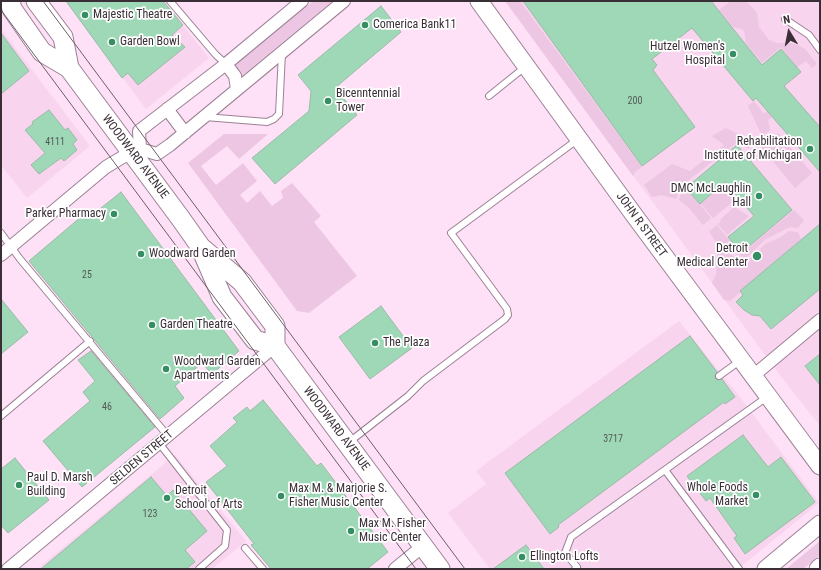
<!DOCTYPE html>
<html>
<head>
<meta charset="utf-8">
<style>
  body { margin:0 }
  #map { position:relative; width:821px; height:570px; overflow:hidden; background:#fee1f6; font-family:"Roboto Condensed",sans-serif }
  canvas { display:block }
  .frame { position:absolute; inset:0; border:2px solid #3a2f37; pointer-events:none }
  .north { position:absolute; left:769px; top:12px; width:40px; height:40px; -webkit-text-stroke:3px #fff; paint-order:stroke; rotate:350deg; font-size:11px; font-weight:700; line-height:16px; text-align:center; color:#3a2f37 }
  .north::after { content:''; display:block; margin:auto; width:14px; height:18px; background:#3a2f37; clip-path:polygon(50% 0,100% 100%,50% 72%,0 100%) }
</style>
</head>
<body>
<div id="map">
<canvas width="821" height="570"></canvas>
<div class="frame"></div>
<div class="north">N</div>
</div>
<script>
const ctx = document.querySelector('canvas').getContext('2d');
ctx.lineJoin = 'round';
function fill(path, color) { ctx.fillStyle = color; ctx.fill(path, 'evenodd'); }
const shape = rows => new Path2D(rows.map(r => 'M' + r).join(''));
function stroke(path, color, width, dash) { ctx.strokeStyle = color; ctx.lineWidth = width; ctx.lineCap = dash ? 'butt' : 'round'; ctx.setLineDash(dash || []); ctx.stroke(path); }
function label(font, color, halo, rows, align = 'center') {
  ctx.font = font + ' "Roboto Condensed",sans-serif'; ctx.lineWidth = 3.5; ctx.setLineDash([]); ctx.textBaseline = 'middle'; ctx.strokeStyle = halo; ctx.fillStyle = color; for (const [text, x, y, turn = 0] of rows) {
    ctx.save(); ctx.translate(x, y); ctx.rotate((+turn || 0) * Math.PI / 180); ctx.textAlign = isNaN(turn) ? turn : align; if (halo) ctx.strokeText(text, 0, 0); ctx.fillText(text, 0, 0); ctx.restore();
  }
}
fill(shape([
  [65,1,163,1,209,58,146,109],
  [505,1,820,1,820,426,779,374],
  [1,29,90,146,27,198,1,165],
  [679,321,743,401,819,503,738,569,490,569,448,513,486,484,476,471],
  [175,455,246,541,212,569,37,569]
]), '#f8d4ee');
fill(shape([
  [313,1,333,1,242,76,241,71,234,66],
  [505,1,520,1,642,167,634,173,635,174,633,176],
  [731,1,746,1,757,13,759,27,769,40,777,43,791,43,798,45,805,49,817,64,812,68,806,61,797,67,781,47,762,63,746,43,744,31,741,29,733,27,719,10],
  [754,101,764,114,767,111,772,117,768,120,770,130,762,136,748,106],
  [726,128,738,134,752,145,748,149,739,141,681,186,676,199,661,195,652,197,644,185,672,164,690,171,724,145,712,136],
  [778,133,812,173,795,188,761,147],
  [224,134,268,134,239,159,227,146,201,166,216,185,243,163,257,181,240,195,247,203,260,191,272,206,283,198,281,191,292,183,321,216,314,222,357,276,309,313,297,311,188,163],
  [727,182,730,188,730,195,734,201,713,218,701,204],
  [685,186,711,218,703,225,689,208,679,200,682,189],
  [734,207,749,216,727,235,718,224,721,221,720,220],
  [794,210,804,220,798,228,790,227,766,239,746,258,718,246,709,231,717,225,741,254],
  [789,231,798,232,801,239,730,301,724,300,712,283,716,274,718,250,746,261,753,257,765,244,779,238],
  [820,541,820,555,817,558,803,569,786,569]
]), '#edc6e3');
const building = shape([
  [66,1,163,1,183,25,172,35,185,47,138,85,128,73,122,78,66,1],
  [523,1,711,1,762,65,781,49,801,72,784,86,820,127,820,172,756,98,753,101,692,28,652,59,657,65,653,70,695,127,642,166,523,1],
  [381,6,401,32,335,88,357,115,275,184,252,158,309,111,311,91,298,75,381,6],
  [1,33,29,71,1,94,1,33],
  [49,110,65,130,68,128,77,140,73,144,77,150,64,161,61,158,39,174,31,165,45,153,25,130,33,124,32,122,49,110],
  [737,145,792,210,741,253,728,237,754,216,725,182,700,204,686,188,737,145],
  [121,192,239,351,212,374,202,363,175,386,184,398,160,419,29,261,82,216,86,220,121,192],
  [820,224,820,289,771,329,760,316,752,315,744,310,736,302,743,295,740,291,820,224],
  [1,299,28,332,1,354,1,299],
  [381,306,412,348,370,379,339,337,381,306],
  [690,336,717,372,715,376,716,379,722,379,735,397,725,404,724,402,558,525,559,527,550,534,505,473,690,336],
  [91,351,155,427,82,487,43,441,90,401,83,392,95,381,78,360,91,351],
  [820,354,820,385,805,366,820,354],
  [263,400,317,466,321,463,388,552,367,569,271,569,251,545,254,544,206,482,227,466,210,446,237,422,233,418,247,407,250,411,263,400],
  [743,435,768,467,781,457,815,502,745,554,734,538,737,536,710,498,706,501,687,476,743,435],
  [15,458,49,500,8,533,1,525,1,469,15,458],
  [151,477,167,496,173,490,207,531,185,550,195,562,186,569,41,569,151,477],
  [526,545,544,569,493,569,526,545]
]);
fill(building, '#9fd8b7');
stroke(building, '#9bbaa7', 1);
const lane = shape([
  [170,1,216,55,226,64],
  [785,19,809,35,820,50],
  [489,96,525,67],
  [205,117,267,122,274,119,279,114,282,53],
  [1,233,20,259,168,436],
  [719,376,741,360],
  [1,416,90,341],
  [159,443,227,530,225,546,199,569],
  [348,443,408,396,423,381,505,319,508,315,507,309,451,233,577,140],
  [665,470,739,569],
  [245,548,263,569],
  [575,569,577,567,565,553,571,537,767,397]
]);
const street = shape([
  [226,64,235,76,237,89],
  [167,109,185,133],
  [140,149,139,131,226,64,302,1],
  [1,255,106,167,131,152,140,149,157,154,170,145,344,1],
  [753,376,820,320],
  [8,569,275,346],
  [395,569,423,546]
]);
const secondary = shape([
  [479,1,634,215,820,466],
  [766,569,820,524],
  [818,569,820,567]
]);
const primary = shape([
  [10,1,12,9,42,52,69,68,181,219,200,246,222,297,255,340,275,346,440,569],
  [36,1,63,37,69,68],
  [203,249,242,282,275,326,275,346]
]);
stroke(lane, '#9c8195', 8);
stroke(street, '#9c8195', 14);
stroke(secondary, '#9c8195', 19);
stroke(primary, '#9c8195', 21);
stroke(lane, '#fff', 6);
stroke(street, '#fff', 12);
stroke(secondary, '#fff', 17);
stroke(primary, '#fff', 19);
stroke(shape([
  [43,1,465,569],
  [1,10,416,569]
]), '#6d5e69', 1);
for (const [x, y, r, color] of [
  [85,15,4,"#358e63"],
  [365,25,4,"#358e63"],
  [112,42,4,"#358e63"],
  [733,54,4,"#358e63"],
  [328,101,4,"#358e63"],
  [810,149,4,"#358e63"],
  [759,196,4,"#358e63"],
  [114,214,4,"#358e63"],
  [141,254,4,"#358e63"],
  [757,256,5,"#358e63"],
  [152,325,4,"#358e63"],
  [375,343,4,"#358e63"],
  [166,369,4,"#358e63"],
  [19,485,4,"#358e63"],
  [756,495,4,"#358e63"],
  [281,496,4,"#358e63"],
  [167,498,4,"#358e63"],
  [351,531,4,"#358e63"],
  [522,557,4,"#358e63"]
]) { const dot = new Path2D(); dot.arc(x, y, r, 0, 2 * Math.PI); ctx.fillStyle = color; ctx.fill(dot); stroke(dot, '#fff', 1.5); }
label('10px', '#535957', null, [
  ["200",635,101],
  ["4111",55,142],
  ["25",87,275],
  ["46",107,407],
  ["3717",613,439],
  ["123",150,514]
]);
label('12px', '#3a2f37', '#fff', [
  ["Majestic Theatre",93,15],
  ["Comerica Bank11",373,25],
  ["Garden Bowl",120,42],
  ["Hutzel Women's",725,47,"right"],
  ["Hospital",725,61,"right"],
  ["Bicenntennial",336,94],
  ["Tower",336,108],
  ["Rehabilitation",802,142,"right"],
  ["Institute of Michigan",802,156,"right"],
  ["DMC McLaughlin",751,189,"right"],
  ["Hall",751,203,"right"],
  ["Parker Pharmacy",106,214,"right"],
  ["Detroit",748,249,"right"],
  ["Medical Center",748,263,"right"],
  ["Woodward Garden",149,254],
  ["Garden Theatre",160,325],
  ["The Plaza",383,343],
  ["Woodward Garden",174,362],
  ["Apartments",174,376],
  ["Paul D. Marsh",27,478],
  ["Building",27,492],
  ["Whole Foods",748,488,"right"],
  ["Market",748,502,"right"],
  ["Max M. & Marjorie S.",289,489],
  ["Fisher Music Center",289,503],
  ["Detroit",175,491],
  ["School of Arts",175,505],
  ["Max M. Fisher",359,524],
  ["Music Center",359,538],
  ["Ellington Lofts",530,557]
], 'left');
label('12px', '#3a2f37', '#fff', [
  ["WOODWARD AVENUE",135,157,53],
  ["JOHN R STREET",641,225,54],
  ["WOODWARD AVENUE",336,429,53],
  ["SELDEN STREET",142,458,-40]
]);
</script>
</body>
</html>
